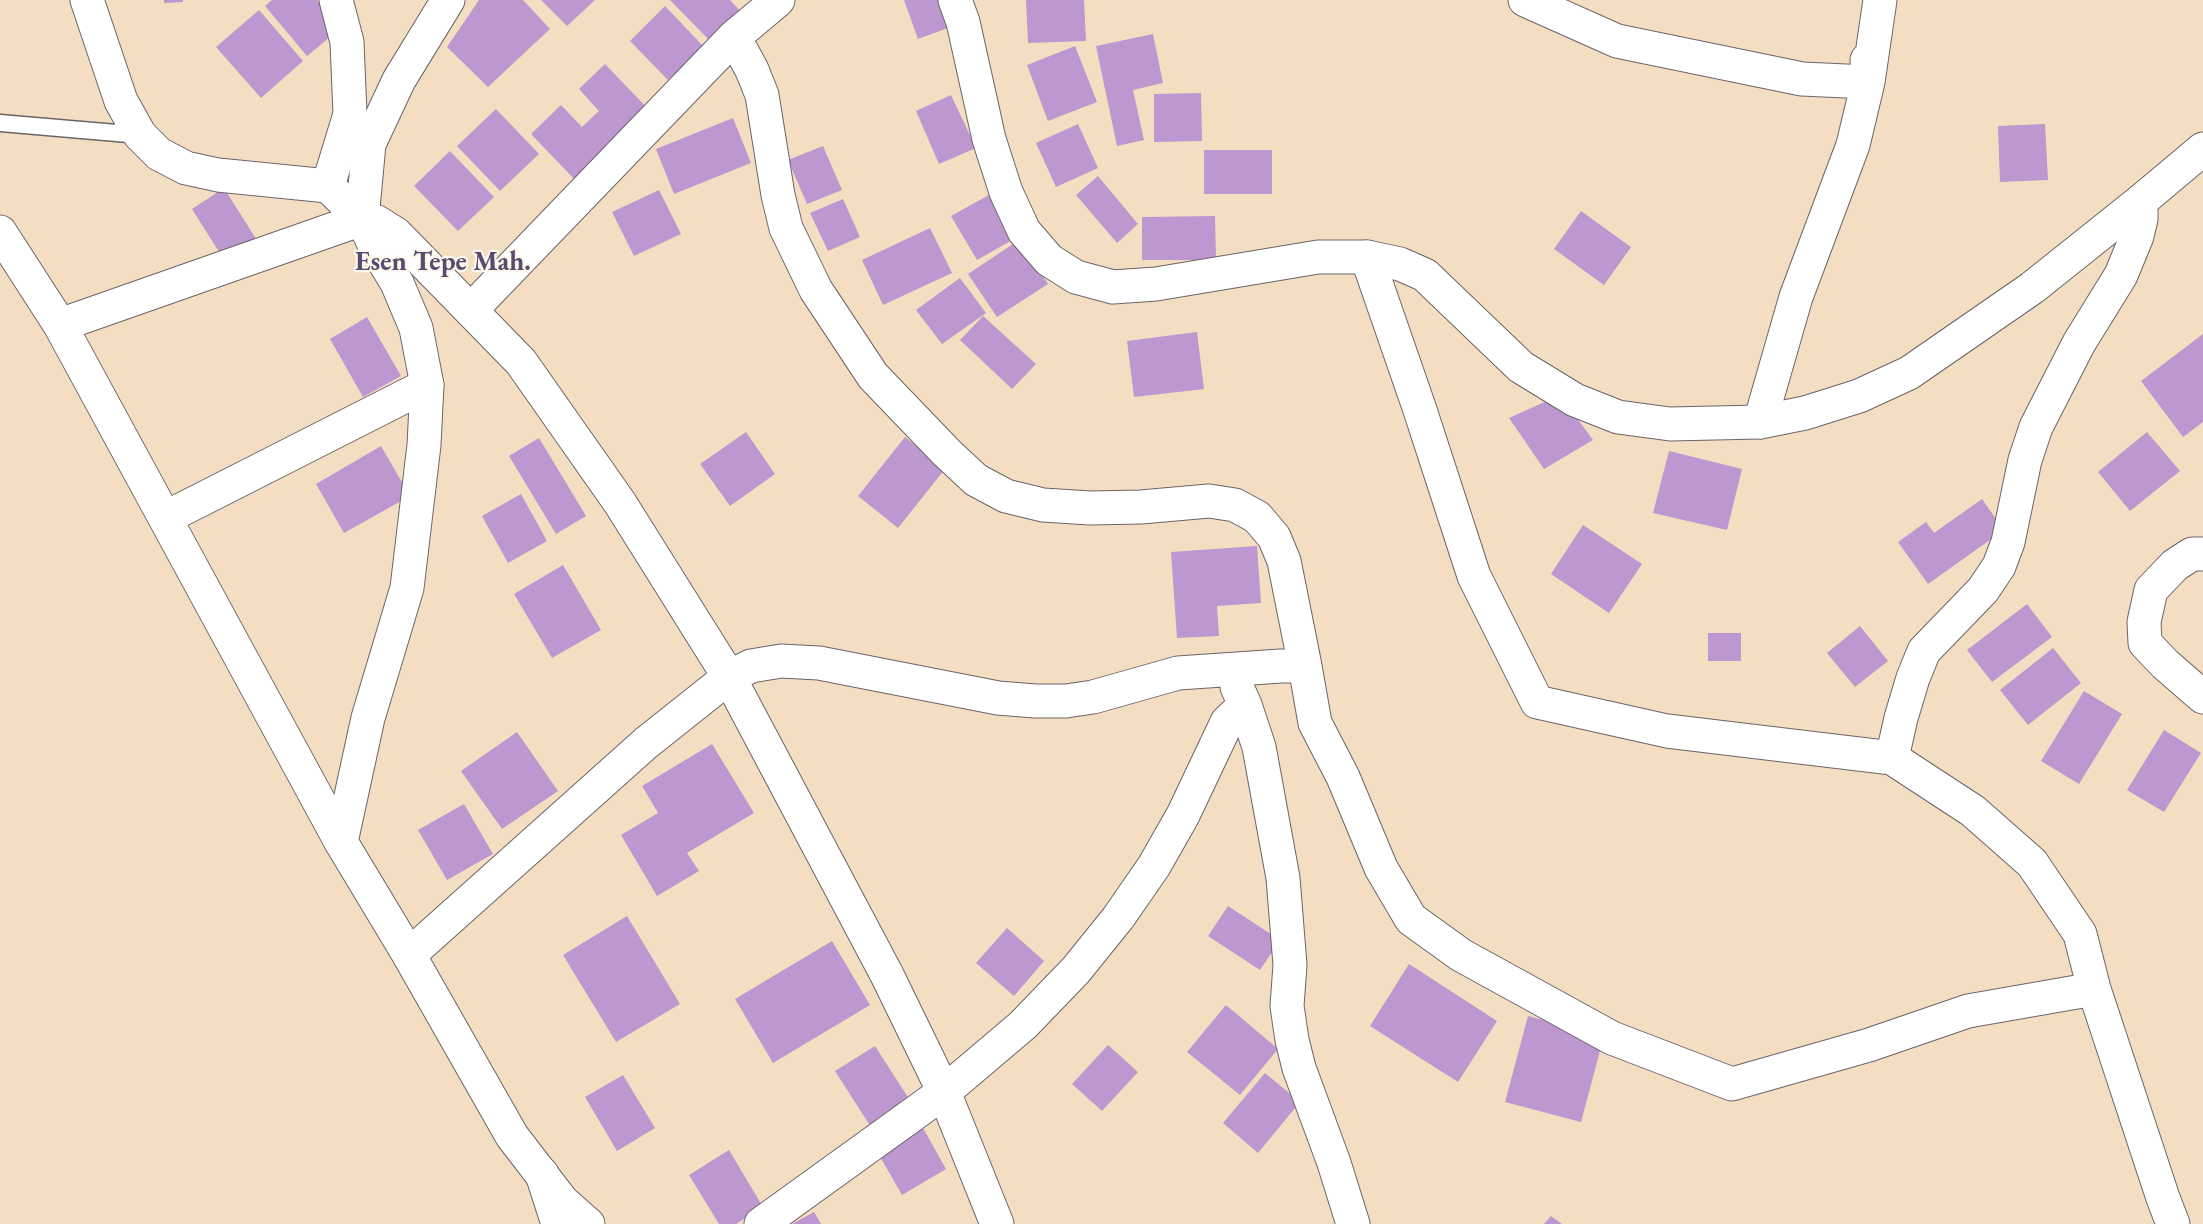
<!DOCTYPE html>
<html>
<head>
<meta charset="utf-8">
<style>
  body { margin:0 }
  canvas { display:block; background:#f4dec1 }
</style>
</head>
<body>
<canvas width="2203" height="1224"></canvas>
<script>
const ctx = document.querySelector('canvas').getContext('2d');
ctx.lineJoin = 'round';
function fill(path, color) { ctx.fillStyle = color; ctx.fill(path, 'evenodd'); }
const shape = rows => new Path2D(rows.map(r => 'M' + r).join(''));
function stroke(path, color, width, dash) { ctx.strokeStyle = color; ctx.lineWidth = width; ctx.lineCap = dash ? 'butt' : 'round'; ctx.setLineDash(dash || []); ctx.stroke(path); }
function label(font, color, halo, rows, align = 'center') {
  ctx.font = font + ' "EB Garamond",serif'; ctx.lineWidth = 4.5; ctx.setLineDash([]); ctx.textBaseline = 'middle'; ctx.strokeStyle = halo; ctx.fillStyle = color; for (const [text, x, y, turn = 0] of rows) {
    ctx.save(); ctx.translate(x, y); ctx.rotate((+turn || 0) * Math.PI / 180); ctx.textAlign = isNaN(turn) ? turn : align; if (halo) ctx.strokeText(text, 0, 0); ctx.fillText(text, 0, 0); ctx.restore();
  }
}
fill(shape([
  [164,0,183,0,183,2,164,3],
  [272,0,317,0,341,28,307,56,265,6],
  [479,0,523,0,550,29,488,87,447,47],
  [541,0,595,0,567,26],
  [670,0,730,0,743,14,712,43],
  [904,0,947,0,956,25,918,39],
  [1026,0,1084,0,1086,41,1028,43],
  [665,6,703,46,668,80,630,41],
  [259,10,303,61,261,98,216,47],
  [1153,34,1163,83,1133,90,1144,140,1117,146,1096,46],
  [1075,46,1097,102,1048,121,1027,65],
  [605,64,651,112,577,182,531,134,561,105,582,127,599,111,579,89],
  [1201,93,1202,141,1154,142,1154,94],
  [951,95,976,148,939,164,916,111],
  [496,109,539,154,500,191,457,146],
  [733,118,751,163,674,194,656,149],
  [1078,124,1098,168,1056,187,1036,143],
  [2045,124,2048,180,2000,182,1998,126],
  [823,146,842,190,807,204,788,160],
  [1204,150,1272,150,1272,194,1204,194],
  [450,151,494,197,458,231,414,186],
  [1098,176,1138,224,1117,243,1076,195],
  [224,188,258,242,226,263,192,209],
  [659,190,681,234,634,256,612,212],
  [989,195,1014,239,977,260,951,216],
  [843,199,860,237,828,251,810,213],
  [1581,211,1631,247,1604,285,1554,249],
  [1215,216,1216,260,1142,260,1142,217],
  [930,228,952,273,883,305,862,260],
  [1019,240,1048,284,997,317,968,274],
  [960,278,986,313,942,344,916,310],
  [983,316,1036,364,1012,389,960,340],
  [367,317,401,376,363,397,330,339],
  [1197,332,1204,389,1134,397,1127,341],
  [2203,334,2203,422,2183,437,2141,381],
  [1560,395,1593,440,1544,469,1509,418],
  [746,432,775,474,730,506,700,464],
  [2147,432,2180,471,2130,511,2098,472],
  [905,437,945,469,898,528,858,496],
  [539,438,586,516,556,534,509,456],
  [381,446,410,496,344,533,316,484],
  [1669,451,1742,469,1727,530,1653,513],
  [521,494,547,541,508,563,482,516],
  [1982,499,2004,530,1928,584,1898,542,1926,522,1934,533],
  [1583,525,1642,564,1609,613,1551,574],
  [1257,546,1261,603,1217,606,1219,636,1177,638,1171,552],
  [563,565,601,630,552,658,514,594],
  [2027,604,2052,637,1992,682,1967,650],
  [1860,626,1888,661,1855,687,1827,653],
  [1708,633,1741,633,1741,661,1708,661],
  [2053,648,2081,683,2028,725,2000,690],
  [2084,691,2122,714,2079,784,2041,761],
  [2164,730,2201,753,2164,812,2127,790],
  [517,732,558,791,502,829,461,771],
  [712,744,754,813,687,853,699,871,657,896,621,835,658,813,642,786],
  [464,804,493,854,447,880,418,830],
  [1228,906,1280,940,1260,970,1208,936],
  [627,916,680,1004,616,1042,563,955],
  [1007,928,1044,961,1014,996,976,963],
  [832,941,870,1005,773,1063,735,999],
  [1409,964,1497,1021,1458,1082,1370,1026],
  [1226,1005,1278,1049,1240,1095,1187,1052],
  [1528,1016,1604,1036,1581,1122,1505,1102],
  [1108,1045,1138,1072,1102,1111,1072,1084],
  [875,1046,911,1102,871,1127,835,1071],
  [1265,1073,1300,1102,1258,1153,1223,1123],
  [623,1075,655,1128,617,1151,585,1097],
  [923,1128,946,1169,902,1195,878,1153],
  [729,1150,763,1207,736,1224,719,1224,689,1175],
  [814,1212,821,1224,792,1224],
  [1551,1216,1562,1224,1544,1224]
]), '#bd97d0');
const service = shape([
  [0,123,140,135]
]);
const minor = shape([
  [87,0,121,101,140,135,159,154,186,168,218,175,328,186,362,219],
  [1525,0,1617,41,1802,79,1868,82,1880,0],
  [734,37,752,70,762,95,778,195,786,228,816,290,873,376,947,453,976,480,1006,496,1043,505,1090,508,1141,507,1209,501,1235,505,1257,517,1274,537,1284,561,1305,666],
  [328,186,350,114,347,42,336,0],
  [0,232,60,325,341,842],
  [1367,257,1420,410,1474,576,1537,702,1667,731,1892,758,1973,811,2032,863,2080,934,2094,989,2163,1198,2173,1224],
  [471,310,734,37,778,0],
  [60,325,362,219,377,222,396,234,521,362,620,503,729,677,887,975,944,1092,997,1224],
  [1760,422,1796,297,1853,145,1868,82,1867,60],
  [165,518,427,385],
  [2203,554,2192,554,2175,565,2151,590,2144,622,2145,643,2165,664,2203,697],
  [1237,687,1245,705,1259,747,1283,878,1290,965,1287,1006,1292,1040,1299,1068,1334,1163,1353,1224],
  [1892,758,1901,718,1913,678,1924,651,1983,590,1999,566,2008,542,2025,460,2036,427,2079,343,2121,275,2137,236,2141,219,2141,201],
  [409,955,646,743,729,677,751,666,781,661,819,663,998,698,1035,701,1066,701,1093,697,1178,673,1281,666,1305,666,1315,723,1343,777,1381,868,1411,919,1461,955,1612,1038,1732,1084,1869,1045,1968,1011,2094,989],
  [542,1174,558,1224],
  [761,1224,944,1092,1023,1025,1076,970,1118,918,1154,866,1183,815,1227,722,1245,705]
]);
const tertiary = shape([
  [448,0,399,80,369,144,362,219,377,250,397,283,416,328,427,385,424,445,407,588,368,718,341,842,409,955,512,1136,562,1201,588,1224],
  [955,0,963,22,989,139,1006,192,1024,231,1049,260,1076,277,1113,287,1156,284,1318,257,1367,257,1400,264,1425,275,1521,367,1575,400,1618,417,1670,424,1760,422,1805,413,1859,396,1909,373,2032,288,2141,201,2203,149]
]);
stroke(service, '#6c646a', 19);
stroke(minor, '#6c646a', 35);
stroke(tertiary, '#6c646a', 35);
stroke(service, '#fff', 16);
stroke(minor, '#fff', 33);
stroke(tertiary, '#fff', 33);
label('bold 27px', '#584b6f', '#fbf7ec', [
  ["Esen Tepe Mah.",443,263]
]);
</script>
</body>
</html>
